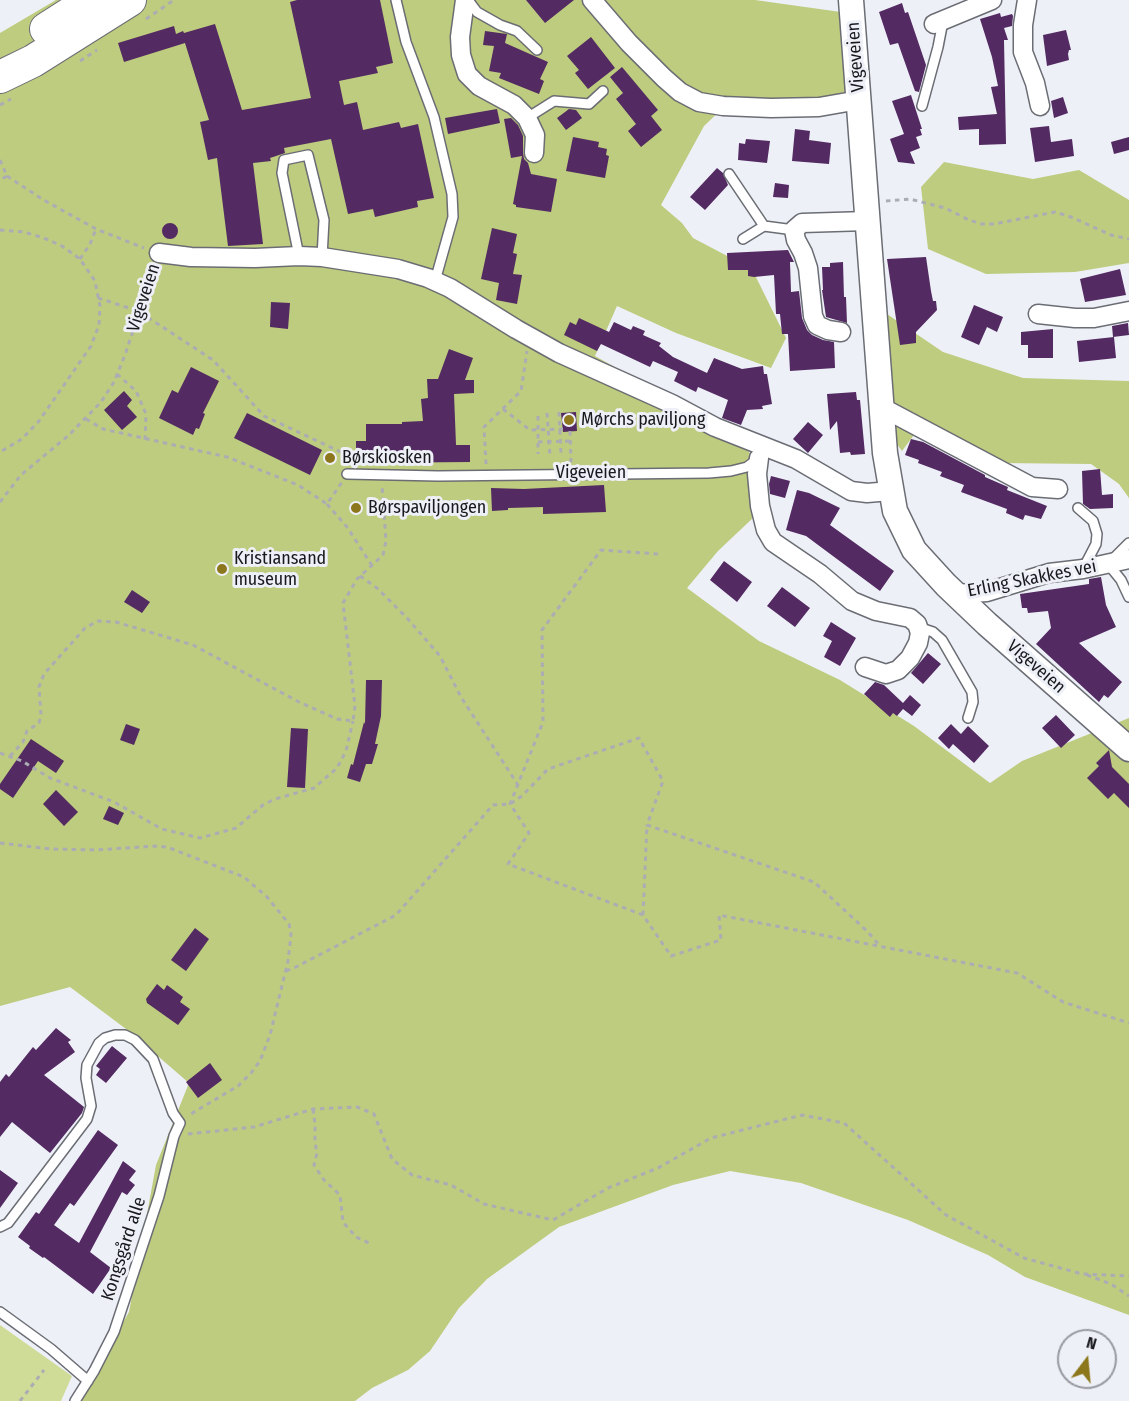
<!DOCTYPE html>
<html>
<head>
<meta charset="utf-8">
<style>
  body { margin:0 }
  #map { position:relative; width:1129px; height:1401px; overflow:hidden; background:#eef0f8; font-family:"Fira Sans Condensed",sans-serif }
  canvas { display:block }
  .north { position:absolute; left:1057px; top:1329px; width:60px; height:60px; box-sizing:border-box; background:#eef0f8; border:2px solid #989aa0; border-radius:50%; rotate:16deg; font-size:16px; font-weight:700; line-height:24px; text-align:center; color:#18191c }
  .north::after { content:''; display:block; margin:auto; width:21px; height:27px; background:#8d771c; clip-path:polygon(50% 0,100% 100%,50% 72%,0 100%) }
</style>
</head>
<body>
<div id="map">
<canvas width="1129" height="1401"></canvas>
<div class="north">N</div>
</div>
<script>
const ctx = document.querySelector('canvas').getContext('2d');
ctx.lineJoin = 'round';
function fill(path, color) { ctx.fillStyle = color; ctx.fill(path, 'evenodd'); }
const shape = rows => new Path2D(rows.map(r => 'M' + r).join(''));
function stroke(path, color, width, dash) { ctx.strokeStyle = color; ctx.lineWidth = width; ctx.lineCap = dash ? 'butt' : 'round'; ctx.setLineDash(dash || []); ctx.stroke(path); }
function label(font, color, halo, rows, align = 'center') {
  ctx.font = font + ' "Fira Sans Condensed",sans-serif'; ctx.lineWidth = 6; ctx.setLineDash([]); ctx.textBaseline = 'middle'; ctx.strokeStyle = halo; ctx.fillStyle = color; for (const [text, x, y, turn = 0] of rows) {
    ctx.save(); ctx.translate(x, y); ctx.rotate((+turn || 0) * Math.PI / 180); ctx.textAlign = isNaN(turn) ? turn : align; if (halo) ctx.strokeText(text, 0, 0); ctx.fillText(text, 0, 0); ctx.restore();
  }
}
fill(shape([
  [0,1325,72,1376,61,1401,0,1401]
]), '#cedc97');
fill(shape([
  [56,0,755,0,848,13,848,90,818,104,726,105,704,126,661,205,682,223,693,238,752,269,786,338,771,368,676,333,617,306,595,356,724,428,757,460,754,517,718,551,687,588,759,641,840,680,914,726,990,783,1022,761,1129,718,1129,1315,1025,1277,988,1255,908,1220,801,1183,730,1171,673,1185,559,1227,487,1279,459,1308,430,1351,408,1370,372,1388,355,1401,78,1401,129,1312,156,1165,189,1083,130,1032,70,987,0,1006,0,33],
  [944,162,1033,179,1079,170,1129,200,1129,263,1075,272,986,274,928,249,921,187],
  [878,308,943,352,1023,378,1129,381,1129,498,1119,484,1091,464,1000,463,917,431,902,451,875,415]
]), '#bdcc7e');
fill(shape([
  [297,0,380,0,393,63,376,67,378,73,339,81,344,105,357,102,363,130,399,122,401,128,418,124,434,198,417,201,418,207,375,217,373,209,348,214,331,139,284,148,285,153,270,158,271,161,253,163,263,244,228,246,217,158,208,160,200,122,209,120,185,43,124,62,118,43,174,26,176,34,183,31,184,33,215,24,242,110,311,98,290,2],
  [526,0,574,0,545,23],
  [902,3,905,13,908,12,926,65,919,92,915,91,898,43,890,45,879,12],
  [1000,13,1001,17,1012,14,1013,16,1012,26,1004,28,1008,40,1004,40,1006,144,979,145,979,129,959,130,958,117,997,114,991,87,998,86,992,57,980,19],
  [1066,30,1071,50,1069,50,1068,54,1069,60,1047,66,1043,35],
  [485,31,507,34,505,43,548,62,540,79,544,81,539,94,499,78,501,73,489,71,494,46,483,45],
  [591,37,615,68,588,89,575,73,579,70,567,56],
  [622,67,658,110,651,116,662,130,641,147,628,131,636,124,616,99,623,93,610,77],
  [911,95,922,129,920,129,922,135,916,137,920,148,910,152,915,164,898,162,890,139,904,134,892,101],
  [1063,97,1068,113,1054,118,1051,101],
  [497,109,500,123,448,134,445,118],
  [569,109,576,110,582,118,566,130,557,118],
  [511,118,518,125,523,136,523,153,524,159,528,163,531,174,557,179,551,212,516,207,516,205,513,204,522,156,511,158,504,119],
  [1049,126,1051,142,1072,139,1074,156,1035,162,1030,128],
  [795,129,810,131,809,140,831,143,829,164,792,161],
  [573,137,599,142,598,147,607,149,606,155,609,156,605,178,566,171],
  [1129,137,1129,150,1114,154,1111,142],
  [746,139,770,141,767,163,738,160,739,143,745,144],
  [717,168,723,173,728,185,705,210,690,197],
  [775,183,789,185,788,198,773,197],
  '162 231a8 8 0 1 1 16 0a8 8 0 1 1-16 0Z',
  [492,228,517,234,513,253,517,254,513,274,522,275,517,304,496,300,499,283,481,279],
  [788,250,794,262,790,262,791,292,799,291,802,318,807,330,812,335,823,340,834,342,835,368,790,371,788,334,782,334,780,314,776,314,774,275,754,277,748,276,748,270,728,270,727,253],
  [926,257,931,291,933,301,936,301,937,310,916,332,916,343,900,345,887,259],
  [843,262,844,297,846,297,847,323,826,317,822,290,823,290,822,267,830,267,830,263],
  [1120,269,1126,295,1085,302,1080,279],
  [271,302,290,303,288,329,270,327],
  [974,305,1003,317,997,332,987,327,979,345,961,337],
  [579,318,609,332,614,322,631,330,633,326,645,331,643,335,661,343,659,346,673,357,707,373,714,358,742,369,763,366,764,374,767,374,772,404,762,406,763,409,747,410,741,425,722,418,728,400,698,387,696,392,674,381,678,372,653,361,650,367,601,344,597,351,564,335,570,322,576,325],
  [1128,323,1129,335,1113,337,1112,326],
  [1053,329,1053,358,1028,358,1028,345,1021,345,1021,332],
  [1114,337,1116,358,1079,362,1077,341],
  [449,349,473,358,465,380,474,380,474,393,454,394,456,445,470,445,470,462,356,463,356,441,366,441,366,424,402,424,402,422,423,421,421,399,428,398,427,379,438,379],
  [191,367,219,381,203,413,205,414,199,429,196,428,193,435,159,418,172,390,178,393],
  [124,391,132,400,127,406,137,417,122,430,104,410],
  [856,392,857,400,860,400,865,454,851,455,850,452,840,453,837,421,830,430,827,394],
  [576,412,577,431,563,432,561,413],
  [247,413,322,450,310,475,234,438],
  [808,422,823,435,808,453,793,439],
  [911,439,923,442,985,475,985,477,1008,487,1007,490,1047,506,1041,519,1025,515,1023,520,1006,513,1007,509,961,492,964,485,940,476,942,472,918,463,919,460,905,455],
  [1100,469,1102,495,1113,494,1113,508,1090,509,1083,504,1082,471],
  [771,476,790,481,785,498,770,494,769,484],
  [604,485,606,512,543,514,543,507,508,508,508,510,492,511,491,488,524,489],
  [797,490,809,493,840,508,830,525,894,571,880,591,806,536,786,530],
  [724,561,752,582,737,602,710,580],
  [1101,577,1106,605,1116,627,1079,643,1122,682,1108,698,1104,695,1099,702,1036,644,1051,628,1048,611,1028,613,1027,608,1022,608,1020,594,1089,584,1089,579],
  [782,587,810,608,795,627,767,606],
  [132,590,150,602,142,613,124,602],
  [831,622,856,638,840,666,824,657,832,641,823,636],
  [928,653,941,664,923,684,911,673],
  [366,680,382,680,381,716,375,744,378,744,372,764,366,764,360,782,347,778,351,764,353,765,364,722,365,724],
  [875,682,884,685,903,703,910,695,921,705,912,716,903,709,897,716,893,713,890,717,864,694],
  [1056,715,1075,735,1061,748,1042,728],
  [126,724,140,729,134,745,120,740],
  [951,724,961,734,968,726,989,746,974,763,953,744,949,749,938,738],
  [291,728,308,729,305,788,287,787],
  [31,739,64,761,56,773,38,761,13,798,0,789,0,784],
  [1109,750,1112,767,1129,784,1129,808,1114,793,1108,799,1087,778,1099,766,1096,763],
  [56,790,78,812,64,826,43,804],
  [109,806,124,813,118,825,103,819],
  [195,928,209,939,186,971,171,960],
  [157,984,164,990,167,985,183,997,180,1002,190,1009,178,1025,147,1003,146,999],
  [56,1028,71,1040,68,1042,75,1052,44,1075,84,1107,82,1113,50,1153,12,1122,0,1137,0,1082,6,1074,9,1077,33,1047,36,1050],
  [112,1046,127,1058,106,1083,96,1075,100,1069,96,1066],
  [210,1063,222,1080,198,1098,186,1082],
  [98,1130,118,1145,74,1206,70,1203,54,1225,79,1243,123,1161,136,1171,129,1180,135,1185,127,1195,122,1192,90,1252,111,1268,93,1294,44,1257,43,1258,29,1248,30,1246,18,1237,36,1212,39,1214],
  [0,1170,18,1183,0,1208]
]), '#532a62');
const lane = shape([
  [396,0,406,42,434,117,452,194,453,217,435,281],
  [468,0,477,12,500,25,517,31,537,50],
  [922,106,938,47,943,21],
  [527,118,554,101,589,104,603,91],
  [729,174,764,226],
  [743,239,764,226,794,230],
  [299,256,282,173,284,160,308,155,324,220,322,257],
  [347,474,438,476,709,473,731,471,747,467,758,459],
  [1078,508,1093,521,1097,534,1096,544,1083,569],
  [1129,543,1108,564,1121,580,1129,597],
  [918,627,933,632,942,640,972,692,973,702,968,718],
  [0,1227,8,1223,87,1119,91,1106,86,1078,87,1065,99,1043,105,1038,115,1035,125,1035,135,1040,153,1059,173,1113,180,1123,174,1136,159,1196,114,1332,94,1371,75,1401],
  [0,1312,51,1349,88,1381]
]);
const street = shape([
  [465,0,460,37,461,55,467,74,479,86,514,105,527,118,535,135,534,153],
  [592,0,629,43,664,78,680,92,699,102,723,106,771,108,819,107,859,100],
  [1027,0,1023,25,1023,52,1035,83,1040,106],
  [934,24,992,0],
  [159,253,191,257,255,258,299,256,322,257,398,269,428,278,450,288,516,329,559,353,672,404,715,427,796,459,851,491,867,493,891,491],
  [1038,314,1075,318,1094,318,1129,311],
  [841,332,828,330,817,325,813,316,808,268,803,253,796,240,794,230,802,223,867,221],
  [883,408,1032,487,1058,489],
  [759,458,757,474,760,506,766,530,773,542,820,574,852,601,876,611,910,618,917,624,920,633,918,643,910,658,898,670,886,674,865,667],
  [955,594,987,592,1049,573,1083,569,1129,559]
]);
const secondary = shape([
  [851,0,885,453,895,511,914,550,946,585,987,624,1129,749]
]);
const highway = shape([
  [46,29,91,0],
  [0,77,33,61,130,0]
]);
stroke(lane, '#6b6d74', 12);
stroke(street, '#6b6d74', 21);
stroke(secondary, '#6b6d74', 27);
stroke(highway, '#6b6d74', 34);
stroke(shape([
  [146,19,174,0],
  [80,61,97,50],
  [0,105,11,99],
  [0,160,7,176,0,180],
  [7,176,42,199,96,229,144,248],
  [886,201,910,199,945,208,969,220,982,224,994,224,1055,212,1071,217,1111,235,1129,239],
  [0,230,24,232,44,238,62,246,80,259,95,281,100,306,99,325,91,346,39,421,22,439,0,452],
  [80,259,90,244,96,229],
  [98,298,138,311,213,360,264,416,343,453,345,462],
  [117,374,136,391,146,414,145,440],
  [503,409,530,430,563,429],
  [559,412,561,454],
  [547,413,550,455],
  [538,416,538,454],
  [86,419,103,429,227,457,298,485,327,504,342,482],
  [570,431,571,463],
  [538,442,571,441],
  [486,464,484,427,521,391,527,351],
  [0,502,21,475,69,435,101,402,114,382,125,355,154,267],
  [327,504,347,527,371,564],
  [658,554,601,550,542,630,543,722,510,804,529,833,508,864,643,915,671,956,721,940,719,915,1017,973,1063,1002,1129,1023],
  [360,576,377,588,407,618,440,656,461,697,518,785],
  [0,753,22,761,50,778,114,802,162,829,200,838,236,828,263,805,275,799,314,788,337,768,346,751,353,721],
  [10,756,23,742,27,731,39,723,41,715,39,687,44,674,85,628,98,621,116,622,193,645,299,702,337,719,353,721,355,706,343,603,357,579,383,555,386,541,382,486],
  [0,843,51,849,96,850,155,846,167,847,244,877,267,897,289,924,291,935,288,961,270,1035,260,1061,251,1073,238,1086,189,1115],
  [643,915,647,825],
  [286,971,296,967,396,915,493,805,510,804,522,796,548,769,639,738,663,781,647,825,814,882,867,931,879,945],
  [313,1109,315,1124,315,1142,317,1153,314,1165,324,1180,340,1195,343,1222,356,1237,369,1243],
  [188,1134,254,1127,313,1109,357,1107,374,1114,392,1159,412,1175,451,1185,484,1204,553,1220,608,1188,658,1168,711,1138,802,1115,844,1123,946,1215,1024,1258,1082,1274,1129,1276],
  [1087,1275,1111,1284,1129,1296],
  [20,1401,44,1370]
]), '#abadb3', 3, [4.5, 4.5]);
stroke(lane, '#fff', 9);
stroke(street, '#fff', 18);
stroke(secondary, '#fff', 24);
stroke(highway, '#fff', 32);
for (const [x, y, r, color] of [
  [569,420,6,"#8d771c"],
  [330,458,6,"#8d771c"],
  [356,508,6,"#8d771c"],
  [222,569,6,"#8d771c"]
]) { const dot = new Path2D(); dot.arc(x, y, r, 0, 2 * Math.PI); ctx.fillStyle = color; ctx.fill(dot); stroke(dot, '#eef0f8', 2); }
label('18px', '#18191c', '#eef0f8', [
  ["Vigeveien",856,57,-94],
  ["Vigeveien",144,298,-72],
  ["Vigeveien",591,473],
  ["Erling Skakkes vei",1032,579,-11],
  ["Vigeveien",1036,667,41],
  ["Kongsgård alle",124,1249,-72]
]);
label('18px', '#18191c', '#eef0f8', [
  ["Mørchs paviljong",581,420],
  ["Børskiosken",342,458],
  ["Børspaviljongen",368,508],
  ["Kristiansand",234,559],
  ["museum",234,580]
], 'left');
</script>
</body>
</html>
